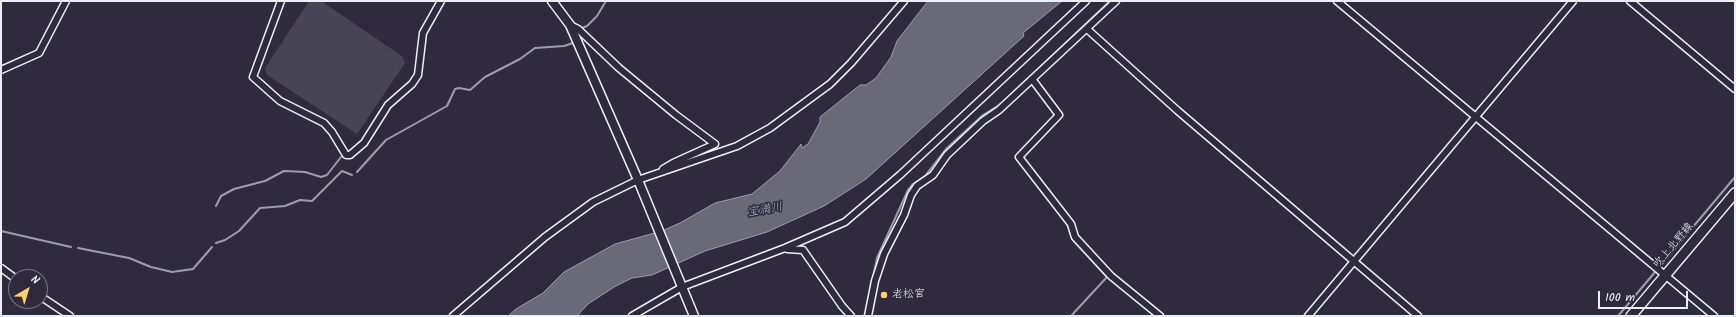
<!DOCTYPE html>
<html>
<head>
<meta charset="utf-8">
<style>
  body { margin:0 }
  #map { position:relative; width:1736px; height:317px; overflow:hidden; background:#2f2a3d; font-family:Kalam,sans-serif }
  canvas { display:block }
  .frame { position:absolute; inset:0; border:2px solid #e8f1f8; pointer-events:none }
  .north { position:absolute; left:8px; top:269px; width:40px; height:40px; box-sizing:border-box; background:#2f2a3d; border:1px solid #797a88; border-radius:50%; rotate:38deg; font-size:11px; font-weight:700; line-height:16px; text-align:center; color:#e8f1f8 }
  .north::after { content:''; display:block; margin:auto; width:14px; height:18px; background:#ffd166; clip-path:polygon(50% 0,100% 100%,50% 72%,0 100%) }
  .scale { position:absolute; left:1598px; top:291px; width:90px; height:18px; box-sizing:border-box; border:2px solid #e8f1f8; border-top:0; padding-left:5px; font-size:12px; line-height:14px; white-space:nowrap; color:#e8f1f8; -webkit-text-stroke:3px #2f2a3d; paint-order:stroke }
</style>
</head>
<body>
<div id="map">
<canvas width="1736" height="317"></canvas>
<div class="frame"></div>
<div class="north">N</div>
<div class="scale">100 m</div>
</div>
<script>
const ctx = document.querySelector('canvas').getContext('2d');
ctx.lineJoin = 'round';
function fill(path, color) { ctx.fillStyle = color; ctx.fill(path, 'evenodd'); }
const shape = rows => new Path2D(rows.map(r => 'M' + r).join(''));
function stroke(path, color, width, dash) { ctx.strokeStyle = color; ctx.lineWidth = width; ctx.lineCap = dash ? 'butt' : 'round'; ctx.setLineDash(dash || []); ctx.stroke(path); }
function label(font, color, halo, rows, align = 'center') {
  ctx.font = font + ' Kalam,"Klee One",sans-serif'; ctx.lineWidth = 3; ctx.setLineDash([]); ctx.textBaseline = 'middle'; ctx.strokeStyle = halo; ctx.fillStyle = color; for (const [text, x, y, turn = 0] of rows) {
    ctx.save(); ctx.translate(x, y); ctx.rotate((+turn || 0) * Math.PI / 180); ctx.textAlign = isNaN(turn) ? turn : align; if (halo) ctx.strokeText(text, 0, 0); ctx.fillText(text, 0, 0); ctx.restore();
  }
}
fill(shape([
  [309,1,321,1,402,56,405,63,357,134,267,75,265,68]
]), '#464455');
const water = shape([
  [928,1,1062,1,1023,33,1024,36,866,179,824,206,767,232,705,251,652,275,632,278,614,287,588,304,577,316,508,316,516,309,543,293,564,272,615,244,662,231,680,223,715,203,752,194,780,171,801,144,802,148,808,144,820,122,820,117,860,85,866,85,876,78,891,57,897,41,928,1]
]);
fill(water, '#696978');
stroke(water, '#9c9fab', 1);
stroke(shape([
  [641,1,649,1],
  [582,28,587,26,597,16,606,1],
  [357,172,386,140,447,106,455,89,459,88,470,90,485,77,520,59,535,48,564,46,573,43],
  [216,206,221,196,234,189,265,181,284,171,305,172,321,177,327,175,341,157],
  [1067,224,1072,239,1107,277,1071,316],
  [1,231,71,247],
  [216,243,225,240,239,231,260,208,285,206,300,200,312,201,342,171,352,175],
  [78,248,129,258,151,267,172,272,193,269,212,247],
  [865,316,877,258,908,190,913,184,925,176,946,149,983,115,1001,104,1110,1],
  [1618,316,1735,177]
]), '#9c9fab', 2);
const minor = shape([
  [281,1,253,77,280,101,324,123,332,132,346,155,350,155,364,143,388,105,412,84,418,75,423,33,441,1],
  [1337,1,1714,316],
  [1630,1,1735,89],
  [570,25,578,29,619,68,676,115,715,144,673,163,663,169],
  [1087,29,1178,111,1418,316],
  [1,70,39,53,66,1],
  [1032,79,1059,115,1019,157,1071,224,1075,237,1111,276,1160,316],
  [787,249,803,250,842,306,851,316],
  [1,268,16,279],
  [40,296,70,316],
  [453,316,545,237,593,202,638,180,737,146,770,128,830,84,851,63,904,1],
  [632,316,682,287,785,248,845,222,900,175,1086,1],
  [868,316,875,281,884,254,904,215,911,195,917,186,933,175,947,155,983,121,999,110,1116,1],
  [1308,316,1573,1]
]);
const tertiary = shape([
  [552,1,570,25,638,180,694,316]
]);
const secondary = shape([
  [1631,316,1735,193]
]);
stroke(minor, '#e8f1f8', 9);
stroke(tertiary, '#e8f1f8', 11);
stroke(secondary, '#e8f1f8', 12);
stroke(minor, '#2f2a3d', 6);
stroke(tertiary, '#2f2a3d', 8);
stroke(secondary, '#2f2a3d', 9);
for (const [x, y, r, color] of [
  [884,295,4,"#ffd166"]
]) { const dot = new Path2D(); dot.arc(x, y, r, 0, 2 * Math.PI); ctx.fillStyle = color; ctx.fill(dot); stroke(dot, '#2f2a3d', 1.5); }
label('11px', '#e8f1f8', '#2f2a3d', [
  ["吹上北野線",1674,246,-50]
]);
label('11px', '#e8f1f8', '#2f2a3d', [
  ["老松宮",892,295]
], 'left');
label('italic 12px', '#afb4be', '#2f2a3d', [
  ["宝満川",765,211,-10]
]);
</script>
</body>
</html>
